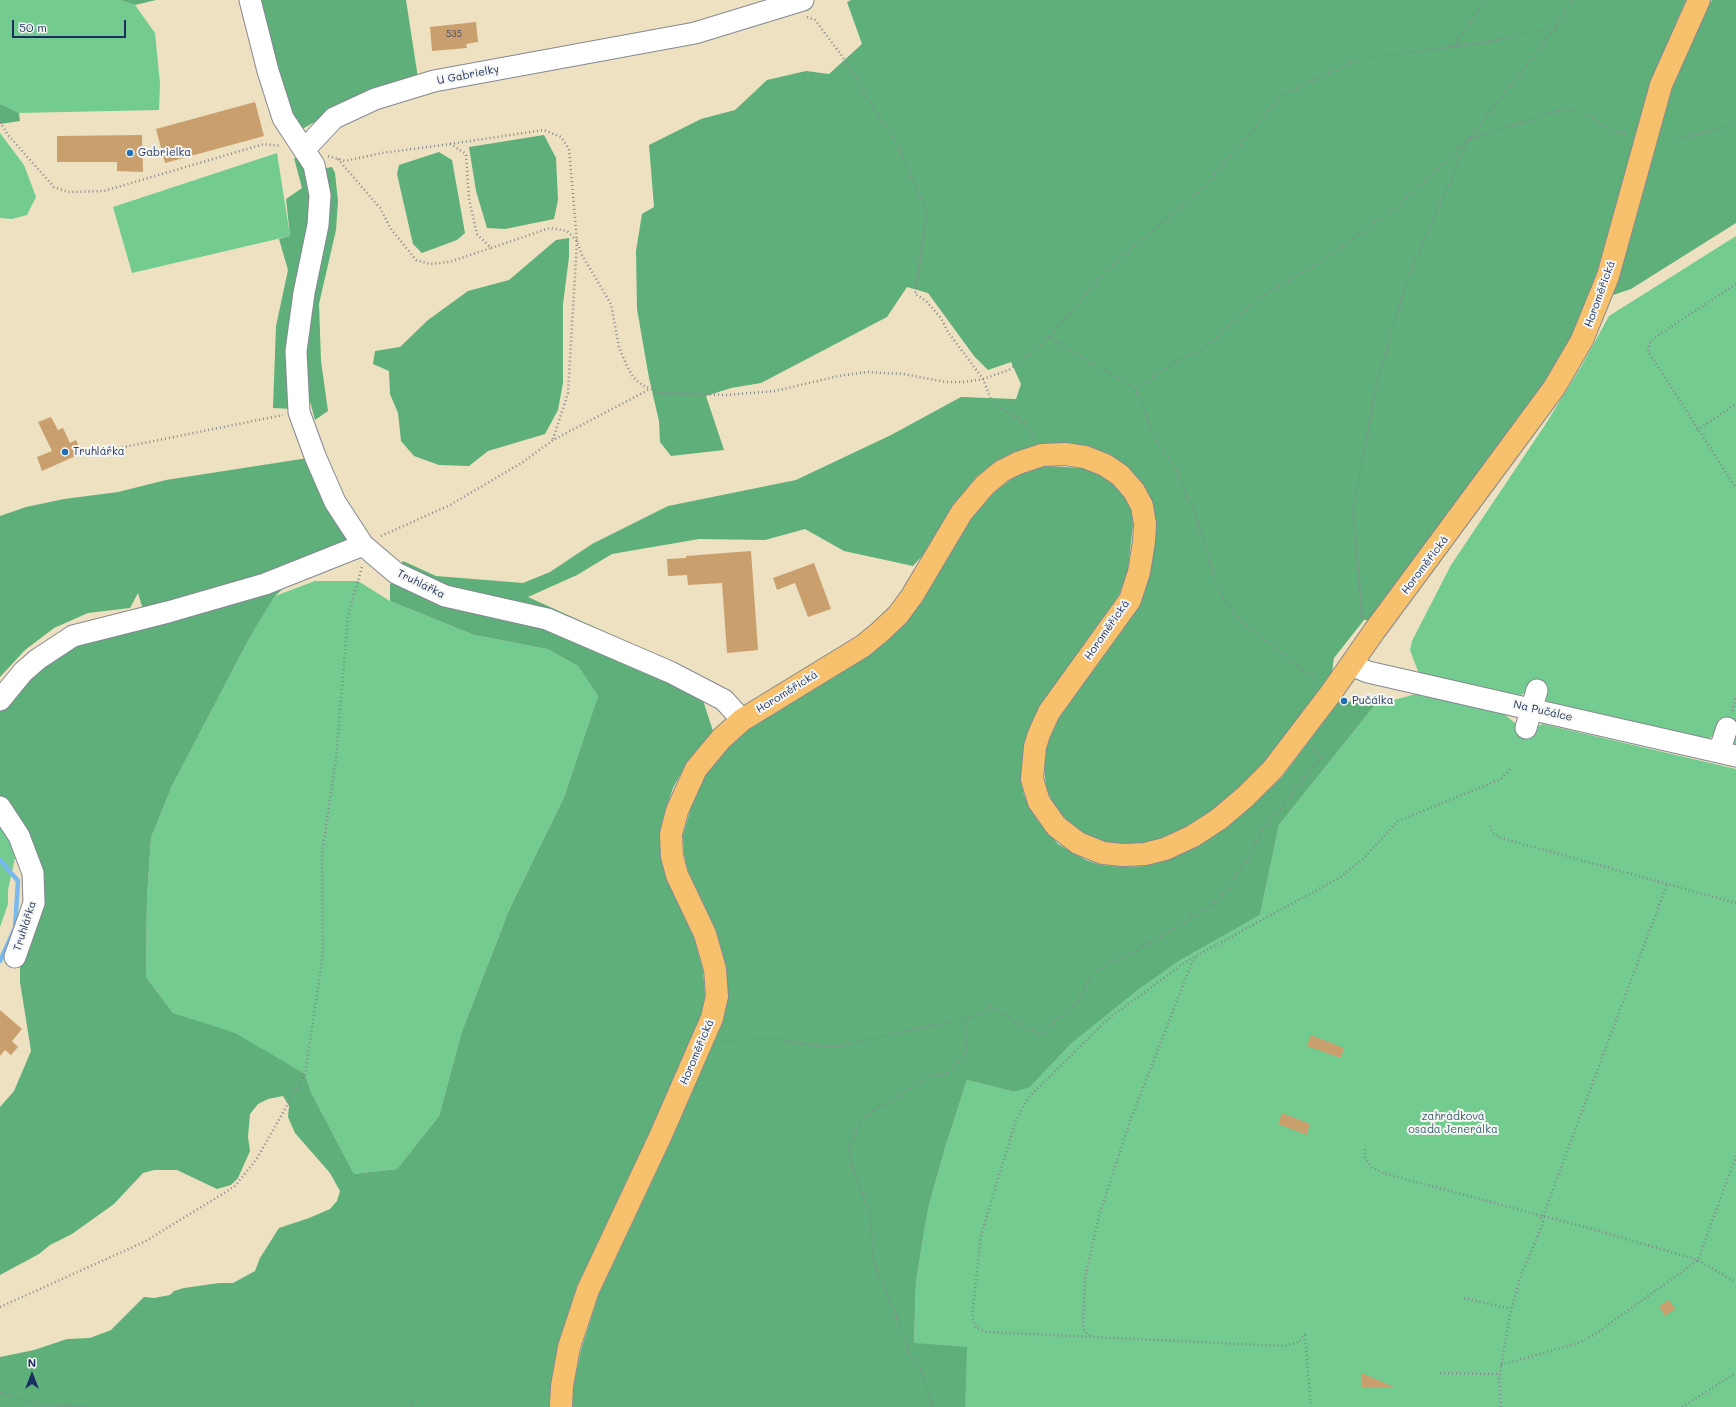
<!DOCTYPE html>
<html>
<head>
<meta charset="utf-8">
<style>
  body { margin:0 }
  #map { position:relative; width:1736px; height:1407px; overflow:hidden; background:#ede1c2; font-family:Mali,sans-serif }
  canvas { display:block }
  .north { position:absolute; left:12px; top:1355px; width:40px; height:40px; -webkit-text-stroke:3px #f6f6f2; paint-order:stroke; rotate:0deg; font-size:11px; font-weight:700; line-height:16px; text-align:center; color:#1b2f5e }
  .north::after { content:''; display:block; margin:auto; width:14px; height:18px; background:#1b2f5e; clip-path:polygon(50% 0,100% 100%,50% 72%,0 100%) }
  .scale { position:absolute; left:12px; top:20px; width:114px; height:18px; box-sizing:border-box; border:2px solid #1b2f5e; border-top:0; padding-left:5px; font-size:12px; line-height:14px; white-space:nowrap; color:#1b2f5e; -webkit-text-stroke:3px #f6f6f2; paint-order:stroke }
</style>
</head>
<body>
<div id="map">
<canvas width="1736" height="1407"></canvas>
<div class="north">N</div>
<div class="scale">50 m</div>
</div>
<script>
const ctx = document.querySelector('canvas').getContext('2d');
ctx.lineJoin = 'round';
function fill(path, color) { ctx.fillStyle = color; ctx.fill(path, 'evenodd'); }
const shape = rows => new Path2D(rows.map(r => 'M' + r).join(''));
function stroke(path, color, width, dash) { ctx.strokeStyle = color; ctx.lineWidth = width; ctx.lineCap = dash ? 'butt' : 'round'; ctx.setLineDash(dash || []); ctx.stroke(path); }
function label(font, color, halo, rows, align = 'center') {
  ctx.font = font + ' Mali,sans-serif'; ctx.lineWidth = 4; ctx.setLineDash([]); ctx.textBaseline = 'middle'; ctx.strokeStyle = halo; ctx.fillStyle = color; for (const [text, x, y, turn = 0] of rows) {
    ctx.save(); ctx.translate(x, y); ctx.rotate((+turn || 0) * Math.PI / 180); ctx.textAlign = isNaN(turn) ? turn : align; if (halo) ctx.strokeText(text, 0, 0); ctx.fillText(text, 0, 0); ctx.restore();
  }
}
fill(shape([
  [0,0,120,0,135,5,155,33,160,83,159,110,19,113,3,106,0,104],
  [0,133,24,165,36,197,27,215,12,219,0,218],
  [277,153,290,236,132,273,113,207],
  [1736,236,1736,748,1734,747,1731,729,1717,733,1707,740,1549,703,1544,698,1531,689,1518,697,1419,674,1410,650,1412,641,1451,565,1545,425,1581,367,1609,316],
  [315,581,358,581,390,601,474,635,547,649,578,666,598,696,564,797,509,910,462,1031,439,1116,397,1169,354,1174,311,1092,305,1074,280,1060,173,1013,146,977,147,898,151,838,172,786,250,637,275,596],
  [1416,694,1504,714,1520,727,1529,729,1543,724,1736,769,1736,1407,965,1407,964,1398,914,1344,916,1282,924,1232,929,1205,946,1145,967,1080,1011,1091,1030,1087,1072,1043,1138,990,1179,961,1260,915,1279,825,1375,705],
  [0,816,14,839,15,858,8,890,8,904,0,927]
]), '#73cb90');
fill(shape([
  [120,0,156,0,135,5],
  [254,0,406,0,418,78,363,95,297,132],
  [851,0,1686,0,1650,82,1597,272,1572,335,1544,382,1369,620,1364,620,1334,658,1332,672,1322,686,1265,762,1238,788,1212,810,1187,826,1162,838,1143,843,1124,844,1106,842,1084,834,1073,826,1055,807,1046,788,1044,767,1046,749,1050,738,1059,718,1140,605,1150,575,1155,543,1156,523,1153,503,1143,484,1128,467,1110,454,1088,446,1066,443,1040,444,1014,452,996,461,977,476,953,506,923,555,913,566,844,551,805,529,765,540,699,539,612,554,577,575,528,597,672,662,696,679,713,731,687,762,673,788,666,808,660,833,661,858,666,878,694,938,703,971,705,995,701,1015,650,1132,577,1286,558,1344,551,1385,549,1407,0,1407,0,1357,34,1350,67,1339,90,1338,111,1330,144,1297,154,1298,170,1295,174,1291,184,1288,219,1283,233,1283,255,1271,260,1258,279,1228,309,1218,330,1209,337,1201,340,1191,330,1173,295,1133,288,1117,289,1106,283,1096,268,1099,258,1104,250,1114,248,1137,250,1151,238,1178,231,1185,217,1189,177,1170,154,1170,143,1173,114,1204,72,1234,50,1245,39,1254,0,1275,0,1107,14,1091,31,1051,20,982,20,965,38,916,0,801,0,711,29,668,144,613,138,593,130,608,88,613,54,628,25,650,0,677,0,516,26,507,64,499,118,492,166,480,308,458,354,546,298,575,275,596,250,637,172,786,151,838,147,898,146,977,173,1013,235,1033,305,1074,311,1092,354,1174,397,1169,439,1116,462,1031,509,910,564,797,598,696,578,666,547,649,474,635,390,601,390,585,403,561,436,576,523,583,550,572,592,544,668,506,796,480,891,435,961,397,1016,399,1021,384,1011,362,988,370,974,356,928,293,907,287,887,317,761,383,731,388,706,396,724,450,671,456,660,442,659,421,649,378,637,309,636,251,642,214,654,207,649,145,701,119,735,110,767,80,806,71,829,74,862,44,847,2],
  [1712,0,1736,0,1736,223,1631,289,1613,295,1619,279,1672,89,1705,12],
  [0,104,19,113,20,121,0,124],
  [544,135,556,158,558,200,554,219,505,229,487,228,476,191,469,147],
  [439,152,452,160,465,233,457,240,422,253,413,244,397,174,399,165],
  [294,158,306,160,314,200,292,409,273,408,276,326,288,270,279,239,290,236,286,199,302,188],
  [332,167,335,173,338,201,336,230,319,304,321,361,328,411,315,420,307,390,304,336,320,169],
  [569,238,569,257,563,304,563,383,558,410,545,434,488,451,469,466,439,465,414,456,401,441,398,413,390,394,389,371,373,364,375,351,400,347,428,320,468,291,509,280,556,240],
  [1044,466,1083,468,1099,474,1113,484,1124,497,1131,510,1133,525,1128,569,1119,595,1040,706,1024,744,1021,780,1024,795,1037,820,1058,844,1086,860,1101,865,1123,867,1146,866,1184,853,1226,828,1253,805,1282,777,1340,700,1375,705,1279,825,1260,915,1179,961,1138,990,1072,1043,1030,1087,1017,1091,1011,1091,967,1080,946,1145,929,1205,924,1232,916,1282,914,1343,967,1347,965,1407,572,1407,573,1388,581,1350,599,1294,671,1141,723,1021,728,997,726,966,716,930,688,871,684,854,683,835,694,797,706,775,729,747,749,729,869,655,888,640,906,622,921,603,971,519,993,493,1009,481,1023,473]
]), '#5eaf7a');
stroke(shape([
  [0,860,18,881,15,928,0,961]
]), '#79b9ed', 4.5);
fill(shape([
  [476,22,478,42,466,44,467,48,432,51,430,27],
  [255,102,264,136,165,163,156,129],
  [142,135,143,172,117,171,117,162,57,162,57,136],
  [51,417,58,430,63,428,70,443,76,440,82,453,42,471,37,457,52,451,38,422],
  [751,551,758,650,727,653,722,583,688,585,687,575,668,576,667,559,686,558,686,556],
  [814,563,831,609,808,617,795,583,777,590,773,578],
  [0,1010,22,1029,12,1041,18,1047,11,1055,5,1050,0,1056],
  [1311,1035,1344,1048,1341,1058,1307,1046],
  [1282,1113,1310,1124,1307,1135,1278,1124],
  [1669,1300,1675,1309,1665,1316,1659,1306],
  [1362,1373,1396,1388,1362,1388]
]), '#c99f6d');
const minor = shape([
  [250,0,268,71,283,118,314,165,320,195,318,225,304,293,296,351,299,412,315,456,335,502,363,545,396,573,445,596,547,619,670,672,724,700,742,720],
  [305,149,334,118,375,99,434,81,695,33,803,0],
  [1351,665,1368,672,1736,756],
  [0,700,23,672,38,659,73,636,168,612,265,584,363,545],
  [1526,728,1537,690],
  [1719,752,1727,728],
  [0,807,19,836,33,873,34,903,15,957]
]);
const major = shape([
  [561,1407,562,1386,569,1347,588,1290,660,1137,712,1018,717,996,715,969,705,934,677,875,672,856,671,834,677,811,696,769,721,739,742,720,863,646,880,632,898,615,912,596,962,512,985,485,1002,471,1018,463,1042,455,1065,454,1085,457,1105,465,1120,475,1134,491,1142,506,1145,524,1144,542,1139,572,1130,600,1049,712,1039,734,1035,747,1032,779,1039,802,1056,826,1078,843,1103,853,1123,855,1145,854,1165,849,1193,836,1219,819,1245,797,1273,769,1331,693,1375,630,1554,388,1582,340,1608,276,1661,85,1699,0]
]);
stroke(minor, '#848890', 23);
stroke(major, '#848890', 24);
stroke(shape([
  [807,17,815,20,842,56,897,145,927,213,915,294,926,301,941,318,948,332,983,379,993,405,1021,419,1034,439],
  [1454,46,1485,0],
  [0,122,8,135,54,187,68,192,104,191,264,144,281,146],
  [1665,140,1672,141,1736,124],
  [450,144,544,130,561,137,569,149,577,241,568,393,553,439],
  [328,156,345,161,382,153,450,144,466,154,469,199,477,234,491,248,550,228,567,231,577,241,582,255,611,304,619,347,626,364,633,377,642,385,661,393,726,395,775,391,839,376,867,372,904,374,946,382,964,382,983,379,1009,370,1049,337,1136,389,1155,438,1174,466,1194,512,1221,596,1241,621,1317,681],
  [338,159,380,208,391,229,416,260,430,264,449,262,491,248],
  [1736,284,1654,338,1650,342,1648,351,1736,488],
  [1049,337,1107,270,1205,186,1282,95,1359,59,1481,43,1555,28,1572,0],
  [1136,389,1177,361,1205,348,1260,297,1322,261,1397,207,1469,139,1528,121,1561,109,1583,113,1613,131,1628,134],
  [1697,430,1736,404],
  [114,449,283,415],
  [381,536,450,505,523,462,553,440,650,389],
  [1362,617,1353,508,1378,378,1409,274,1469,139,1555,28],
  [1732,711,1736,696],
  [1490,826,1493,833,1501,838,1736,903],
  [721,1042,779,1038,790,1042,818,1046,838,1046,963,1019,980,1014,990,1007,1039,1035,1077,1002,1093,973,1148,944,1220,900,1248,859,1259,835,1320,758,1312,747],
  [1365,1149,1365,1157,1371,1167,1383,1173,1599,1231,1698,1260,1736,1282],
  [1543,1216,1667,884],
  [1464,1298,1511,1309],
  [0,1307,144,1242,234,1187,256,1160,305,1074,323,954,322,854,336,759,348,615,362,567],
  [1305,1333,1299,1342,1283,1346,988,1332,976,1328,972,1316,981,1235,1016,1120,1027,1100,1034,1092,1108,1019,1187,961,1339,878,1363,859,1398,821,1494,782,1501,779,1512,767],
  [1305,1335,1311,1407],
  [1090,1336,1085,1332,1083,1325,1085,1278,1099,1216,1130,1121,1191,965,1197,956],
  [1501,1365,1578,1343,1594,1335,1698,1260,1736,1156],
  [1440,1373,1499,1374],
  [0,1393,37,1404,87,1407],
  [411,1407,416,1399],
  [933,1407,921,1369,909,1353,896,1315,873,1260,870,1213,851,1165,849,1145,861,1122,877,1108,887,1104,926,1078,948,1073,961,1060,966,1050,965,1027,969,1018],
  [1501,1407,1499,1378,1510,1314,1521,1275,1542,1226,1543,1221,1539,1216],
  [1682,1407,1736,1373]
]), '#848890', 2.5, [1, 3]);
stroke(minor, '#fff', 21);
stroke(major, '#f7c06c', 22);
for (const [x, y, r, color] of [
  [130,153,4,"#1f6fb2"],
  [65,452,4,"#1f6fb2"],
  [1344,701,4,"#1f6fb2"]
]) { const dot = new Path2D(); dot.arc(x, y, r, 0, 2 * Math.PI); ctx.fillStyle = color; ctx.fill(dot); stroke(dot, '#f6f6f2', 1.5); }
label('9px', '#464b62', null, [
  ["535",454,34]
]);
label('11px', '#1b2f5e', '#f6f6f2', [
  ["U Gabrielky",468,75,-11],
  ["Horoměřická",1600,294,-70],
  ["Horoměřická",1425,565,-53],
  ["Truhlářka",421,584,26],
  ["Horoměřická",1107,630,-55],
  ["Horoměřická",787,692,-32],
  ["Na Pučálce",1543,711,13],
  ["Truhlářka",25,926,-72],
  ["Horoměřická",697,1052,-67]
]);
label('11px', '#1b2f5e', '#f6f6f2', [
  ["Gabrielka",138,153],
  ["Truhlářka",73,452],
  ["Pučálka",1352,701]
], 'left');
label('11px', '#355e6d', '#f6f6f2', [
  ["zahrádková",1453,1117],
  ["osada Jenerálka",1453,1130]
]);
</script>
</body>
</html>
